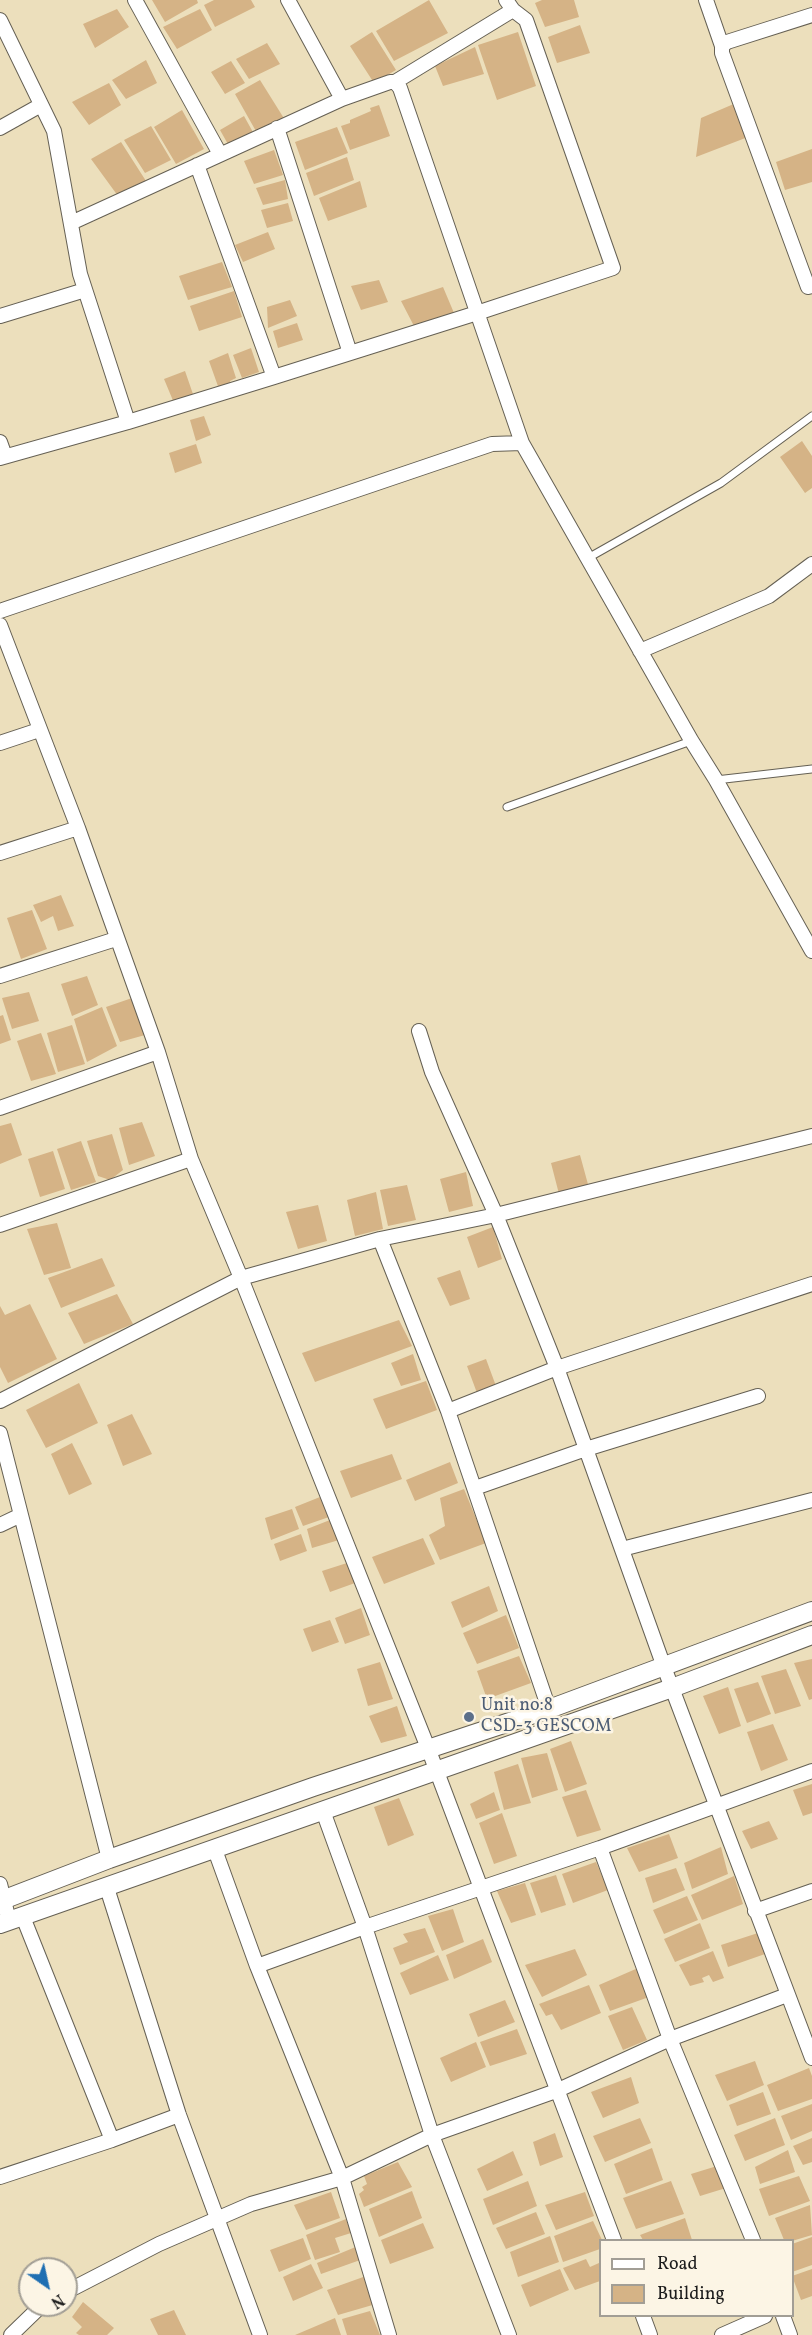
<!DOCTYPE html>
<html>
<head>
<meta charset="utf-8">
<style>
  body { margin:0 }
  #map { position:relative; width:812px; height:2335px; overflow:hidden; background:#ecdfbc; font-family:Vollkorn,serif }
  canvas { display:block }
  .legend { position:absolute; left:599px; top:2239px; width:195px; height:78px; box-sizing:border-box; background:#fcf5e5; border:2px solid #a29e95; margin:0; padding:8px 10px; list-style:none; font-size:18px; color:#1c1c1c }
  .legend li { display:flex; align-items:center; gap:12px; height:30px }
  .legend b { width:30px; border:2px solid #a29e95 }
  .north { position:absolute; left:18px; top:2257px; width:60px; height:60px; box-sizing:border-box; background:#fcf5e5; border:2px solid #a29e95; border-radius:50%; rotate:146deg; font-size:16px; font-weight:700; line-height:24px; text-align:center; color:#1c1c1c }
  .north::after { content:''; display:block; margin:auto; width:21px; height:27px; background:#1f6fb2; clip-path:polygon(50% 0,100% 100%,50% 72%,0 100%) }
</style>
</head>
<body>
<div id="map">
<canvas width="812" height="2335"></canvas>
<ul class="legend">
<li><b style="height:8px;background:#fff"></b>Road</li>
<li><b style="height:16px;background:#d5b386"></b>Building</li>
</ul>
<div class="north">N</div>
</div>
<script>
const ctx = document.querySelector('canvas').getContext('2d');
ctx.lineJoin = 'round';
function fill(path, color) { ctx.fillStyle = color; ctx.fill(path, 'evenodd'); }
const shape = rows => new Path2D(rows.map(r => 'M' + r).join(''));
function stroke(path, color, width, dash) { ctx.strokeStyle = color; ctx.lineWidth = width; ctx.lineCap = dash ? 'butt' : 'round'; ctx.setLineDash(dash || []); ctx.stroke(path); }
function label(font, color, halo, rows, align = 'center') {
  ctx.font = font + ' Vollkorn,serif'; ctx.lineWidth = 5; ctx.setLineDash([]); ctx.textBaseline = 'middle'; ctx.strokeStyle = halo; ctx.fillStyle = color; for (const [text, x, y, turn = 0] of rows) {
    ctx.save(); ctx.translate(x, y); ctx.rotate((+turn || 0) * Math.PI / 180); ctx.textAlign = isNaN(turn) ? turn : align; if (halo) ctx.strokeText(text, 0, 0); ctx.fillText(text, 0, 0); ctx.restore();
  }
}
fill(shape([
  [152,0,197,0,198,3,165,22],
  [214,0,251,0,255,7,215,27,204,5],
  [429,0,448,33,394,61,376,31],
  [542,0,574,0,579,17,545,27,535,3],
  [117,9,129,27,95,48,83,24],
  [200,9,212,30,177,49,163,27],
  [580,25,590,53,557,63,548,37],
  [372,32,396,70,374,83,350,46],
  [518,32,536,86,497,100,478,45],
  [267,43,280,64,249,79,236,59],
  [475,47,484,74,443,86,435,66],
  [146,60,157,83,126,99,112,80],
  [231,61,245,83,225,94,211,72],
  [260,80,285,120,257,133,235,94],
  [109,83,121,105,89,125,72,102],
  [736,103,748,137,696,157,701,118],
  [379,105,390,136,350,150,341,126,350,123,350,120,371,111,370,108],
  [182,110,204,149,176,164,154,127],
  [244,116,254,134,229,146,220,130],
  [151,126,171,160,145,173,124,140],
  [337,127,348,153,305,170,295,142],
  [121,142,146,181,118,196,91,159],
  [812,149,812,182,785,190,776,162],
  [274,150,283,175,254,184,244,161],
  [347,157,354,180,314,196,306,173],
  [285,180,288,199,263,205,256,188],
  [360,181,367,207,328,221,319,198],
  [288,203,293,221,267,228,261,210],
  [268,232,275,249,243,262,235,245],
  [222,262,232,287,188,300,179,276],
  [379,280,388,302,361,310,351,286],
  [443,287,454,313,414,326,401,301],
  [234,291,242,317,199,331,190,306],
  [290,300,297,316,268,328,267,307],
  [297,323,303,340,278,348,273,331],
  [251,348,259,372,242,378,233,355],
  [228,353,236,378,230,381,231,385,219,389,209,361],
  [185,371,194,397,174,403,164,379],
  [204,416,211,435,196,441,190,420],
  [802,441,812,456,812,488,805,493,780,457],
  [196,444,202,463,175,473,169,453],
  [61,895,74,926,58,931,53,916,41,922,33,905],
  [32,910,47,949,21,959,7,918],
  [87,976,98,1005,72,1016,61,984],
  [29,992,39,1021,12,1029,2,998],
  [132,998,145,1035,120,1042,106,1007],
  [102,1007,117,1046,87,1062,74,1019],
  [3,1015,11,1040,0,1044,0,1016],
  [72,1025,85,1064,58,1072,47,1033],
  [41,1033,56,1074,31,1081,17,1041],
  [142,1122,155,1156,129,1165,119,1128],
  [11,1123,22,1155,0,1164,0,1126],
  [112,1134,123,1170,110,1180,98,1176,87,1141],
  [81,1141,96,1182,71,1190,57,1149],
  [53,1151,65,1189,40,1197,28,1159],
  [580,1155,589,1188,559,1194,551,1163],
  [466,1172,473,1206,449,1212,440,1179],
  [407,1185,416,1220,388,1226,380,1190],
  [376,1192,383,1229,355,1236,347,1200],
  [318,1205,327,1241,298,1249,286,1212],
  [57,1223,71,1268,44,1275,27,1229],
  [493,1227,502,1259,478,1268,467,1237],
  [102,1258,115,1286,61,1308,48,1278],
  [460,1270,470,1299,450,1306,437,1278],
  [117,1294,133,1324,84,1344,68,1313],
  [30,1304,57,1359,8,1383,0,1367,0,1306,5,1315],
  [399,1320,412,1346,315,1382,302,1353],
  [413,1354,421,1380,401,1386,391,1363],
  [486,1359,496,1386,477,1393,467,1366],
  [426,1381,437,1410,386,1429,373,1399],
  [79,1383,98,1423,46,1448,26,1410],
  [132,1414,152,1454,123,1466,107,1425],
  [72,1443,92,1484,69,1495,51,1454],
  [392,1454,402,1479,351,1498,340,1471],
  [450,1462,458,1483,415,1501,406,1480],
  [464,1489,486,1543,440,1560,429,1535,445,1526,440,1498],
  [320,1497,329,1517,303,1526,295,1507],
  [292,1509,299,1529,271,1540,265,1518],
  [330,1520,339,1540,312,1548,307,1529],
  [301,1534,307,1551,280,1561,274,1544],
  [423,1538,435,1564,384,1584,372,1557],
  [347,1563,355,1583,330,1592,322,1571],
  [489,1586,498,1611,462,1628,451,1602],
  [361,1608,370,1635,345,1644,335,1618],
  [506,1615,519,1648,477,1664,463,1633],
  [330,1620,339,1642,312,1652,303,1629],
  [519,1656,531,1683,487,1699,477,1671],
  [812,1659,812,1699,809,1700,794,1663],
  [380,1662,393,1699,368,1706,357,1669],
  [786,1669,801,1706,775,1714,761,1676],
  [758,1682,771,1714,747,1723,734,1689],
  [728,1687,741,1726,719,1734,703,1696],
  [397,1706,407,1736,381,1743,369,1716],
  [773,1724,788,1760,761,1771,747,1732],
  [571,1741,587,1784,565,1792,550,1749],
  [547,1753,558,1790,532,1798,521,1758],
  [518,1764,531,1803,504,1810,494,1772],
  [812,1784,812,1813,803,1816,793,1790],
  [586,1790,601,1830,577,1837,562,1797],
  [494,1792,500,1810,476,1819,470,1804],
  [399,1798,414,1835,388,1846,374,1807],
  [502,1813,517,1856,494,1864,479,1823],
  [769,1821,778,1839,751,1849,742,1831],
  [669,1834,678,1858,639,1872,627,1848],
  [721,1847,728,1874,692,1889,684,1863],
  [596,1862,608,1890,573,1903,562,1874],
  [676,1868,685,1890,653,1903,645,1878],
  [556,1875,566,1905,541,1913,530,1883],
  [734,1876,743,1904,702,1920,691,1895],
  [525,1883,536,1915,511,1923,497,1891],
  [687,1896,698,1920,664,1934,653,1910],
  [453,1909,464,1942,442,1951,428,1916],
  [700,1923,710,1948,675,1962,664,1939],
  [425,1928,435,1952,400,1965,393,1948,408,1942,403,1934],
  [758,1933,765,1954,728,1967,721,1945],
  [483,1939,492,1962,454,1979,446,1955],
  [575,1949,587,1975,542,1997,525,1965],
  [713,1951,724,1978,713,1982,709,1975,702,1978,704,1982,690,1986,679,1965],
  [438,1955,449,1980,410,1995,400,1973],
  [638,1968,649,1997,610,2011,599,1985],
  [589,1985,601,2013,561,2030,552,2014,546,2016,539,2004],
  [505,2000,515,2022,478,2037,469,2014],
  [632,2007,647,2040,623,2050,608,2016],
  [517,2029,527,2054,490,2066,480,2042],
  [476,2042,486,2067,451,2082,440,2058],
  [755,2061,764,2085,727,2101,715,2075],
  [809,2068,812,2076,812,2099,778,2111,767,2085],
  [631,2077,639,2103,603,2118,591,2092],
  [763,2092,771,2114,737,2126,729,2105],
  [812,2104,812,2131,791,2140,781,2116],
  [640,2118,651,2143,605,2162,593,2136],
  [775,2118,785,2145,745,2161,734,2135],
  [555,2133,563,2157,540,2166,533,2142],
  [812,2138,812,2162,803,2165,793,2146],
  [652,2148,663,2180,626,2194,614,2164],
  [788,2150,795,2172,760,2184,755,2167],
  [513,2151,523,2175,487,2191,477,2169],
  [398,2162,412,2187,364,2207,359,2194,364,2190,362,2187,367,2184,364,2176],
  [717,2166,726,2188,700,2196,691,2174],
  [799,2176,810,2201,769,2216,759,2189],
  [528,2181,537,2206,493,2225,483,2199],
  [671,2181,684,2214,636,2229,623,2198],
  [412,2191,422,2218,379,2237,369,2209],
  [331,2192,340,2218,306,2230,294,2205],
  [585,2192,594,2216,556,2230,545,2205],
  [810,2205,812,2235,792,2241,784,2240,775,2218],
  [536,2212,545,2234,506,2249,496,2228],
  [685,2218,692,2240,643,2240,640,2235],
  [346,2219,351,2233,335,2238,340,2252,315,2260,306,2235],
  [593,2221,602,2240,600,2249,563,2262,554,2236],
  [423,2223,434,2248,390,2264,381,2240],
  [550,2236,559,2262,518,2277,510,2252],
  [812,2237,812,2265,792,2272,792,2244],
  [303,2238,311,2259,279,2272,270,2250],
  [358,2246,363,2259,321,2274,317,2263],
  [586,2259,590,2267,599,2263,600,2281,575,2290,563,2268],
  [311,2264,323,2288,293,2301,283,2277],
  [560,2269,569,2290,530,2307,521,2285],
  [812,2269,812,2296,801,2300,792,2276],
  [366,2276,376,2304,338,2315,327,2290],
  [83,2302,114,2328,107,2335,79,2335,76,2333,82,2327,72,2317],
  [174,2310,186,2335,158,2335,150,2319],
  [370,2311,380,2335,347,2335,342,2319],
  [335,2318,341,2335,295,2335]
]), '#d5b386');
const service = shape([
  [588,558,721,483,812,416],
  [716,780,812,769],
  [507,807,691,741]
]);
const minor = shape([
  [135,0,220,154],
  [706,0,722,46],
  [812,15,727,42,722,46,722,53,808,287,812,286],
  [0,20,54,131,80,274,128,422],
  [395,82,513,10],
  [0,128,41,105],
  [277,128,350,353],
  [197,165,274,377],
  [71,223,342,99,288,0],
  [0,316,85,290],
  [0,442,5,456],
  [522,443,691,740,716,780,812,951],
  [0,458,128,422,274,377,477,313,613,268,526,20,513,10,506,0],
  [0,611,492,444,522,443,400,88,395,82,390,82,342,99],
  [0,625,78,828,158,1052,191,1159,241,1278,428,1748,614,2240],
  [640,651,769,596,812,564],
  [0,743,39,730],
  [0,853,78,828],
  [0,976,116,939],
  [419,1031,432,1072,496,1215,557,1368,664,1667,812,2058],
  [0,1108,158,1052],
  [0,1225,191,1159],
  [380,1239,448,1411,549,1709],
  [0,1401,241,1278,380,1239,496,1215,812,1136],
  [448,1411,557,1368,812,1284],
  [0,1433,109,1859],
  [475,1488,586,1449,758,1396],
  [0,1525,21,1515],
  [622,1549,812,1500],
  [323,1811,365,1927,432,2135,509,2335],
  [600,1848,670,2039,753,2240],
  [215,1850,257,1966,342,2178,389,2335],
  [0,1884,9,1921],
  [107,1888,179,2115,260,2335],
  [755,1911,812,1891],
  [23,1917,112,2140],
  [257,1966,365,1927,600,1848,812,1771],
  [0,2177,112,2140,179,2115],
  [66,2292,159,2244,251,2204,342,2178,432,2135,556,2091,670,2039,787,1995],
  [643,2316,650,2335],
  [783,2316,790,2335],
  [11,2335,42,2305],
  [722,2335,765,2316]
]);
const tertiary = shape([
  [0,1901,109,1859,313,1787,549,1709,812,1611],
  [0,1924,672,1688,812,1635]
]);
stroke(service, '#656054', 9);
stroke(minor, '#656054', 16);
stroke(tertiary, '#656054', 20);
stroke(service, '#fff', 7);
stroke(minor, '#fff', 14);
stroke(tertiary, '#fff', 18);
for (const [x, y, r, color] of [
  [469,1717,6,"#5c6f8a"]
]) { const dot = new Path2D(); dot.arc(x, y, r, 0, 2 * Math.PI); ctx.fillStyle = color; ctx.fill(dot); stroke(dot, '#fcf5e5', 2); }
label('18px', '#4e5e75', '#fcf5e5', [
  ["Unit no:8",481,1707],
  ["CSD-3 GESCOM",481,1728]
], 'left');
</script>
</body>
</html>
